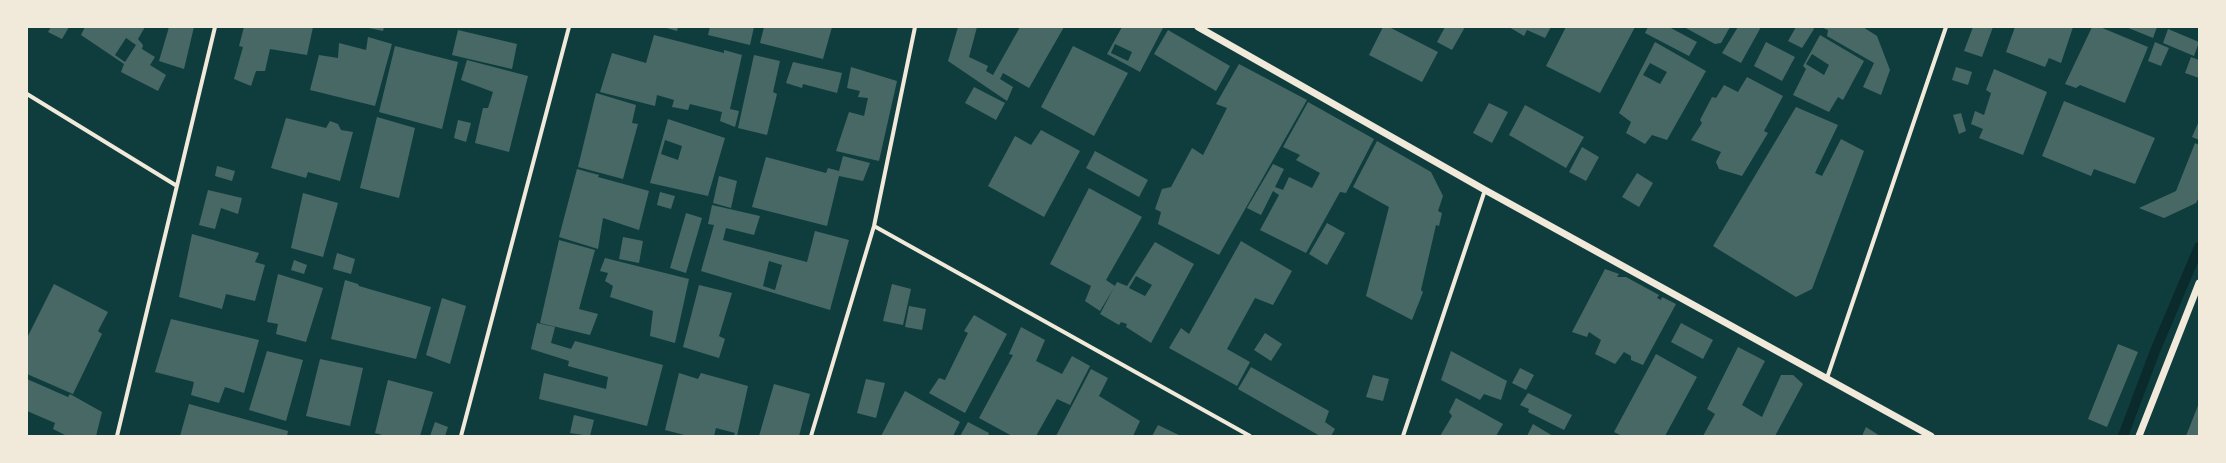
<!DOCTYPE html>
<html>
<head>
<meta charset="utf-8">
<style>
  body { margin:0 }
  #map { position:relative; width:2226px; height:463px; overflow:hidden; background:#0f3d3e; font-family:"Fira Sans Condensed",sans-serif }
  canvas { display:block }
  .frame { position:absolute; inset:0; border:28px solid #f1e9da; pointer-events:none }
</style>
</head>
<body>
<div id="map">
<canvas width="2226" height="463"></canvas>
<div class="frame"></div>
</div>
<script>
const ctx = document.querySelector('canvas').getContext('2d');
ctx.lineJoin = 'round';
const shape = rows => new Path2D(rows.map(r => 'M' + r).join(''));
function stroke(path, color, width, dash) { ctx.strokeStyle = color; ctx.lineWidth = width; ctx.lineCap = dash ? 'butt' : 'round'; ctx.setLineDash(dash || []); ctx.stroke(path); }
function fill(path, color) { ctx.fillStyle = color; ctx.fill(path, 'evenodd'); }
stroke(shape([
  [2123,436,2155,351,2199,247]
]), '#0a2a2b', 10);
fill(shape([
  [51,27,69,27,62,39,48,32],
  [85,27,145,27,138,39,143,45,142,49,155,57,150,65,166,75,158,91,121,72,124,64,81,35],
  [126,38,136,45,125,62,115,55],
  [169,27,194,27,184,69,159,61],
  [244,27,313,27,307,55,270,49,265,71,256,71,251,86,234,79,243,47,239,46],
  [364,27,384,27,383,31],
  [663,27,678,27,677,31],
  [710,27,754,27,750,45,708,35],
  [764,27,832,27,823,59,760,43],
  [958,27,977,27,969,57,988,66,986,71,993,75,1020,27,1064,27,1029,88,1003,73,1000,79,1013,87,1007,101,948,61],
  [1122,27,1163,28,1140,72,1107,54],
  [1115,44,1132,52,1128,61,1111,53],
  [1383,27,1389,27,1438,52,1422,82,1369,55],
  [1445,27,1465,27,1452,50,1437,42],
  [1509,27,1551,27,1545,38,1527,30,1524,36],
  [1566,27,1635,27,1600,93,1546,66],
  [1648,27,1669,27,1697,42,1689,56,1645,33],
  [1684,27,1730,27,1721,43,1715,44],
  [1738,27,1761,27,1741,63,1722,53],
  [1796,27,1813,27,1814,29,1802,48,1788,41],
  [1821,27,1863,27,1877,36,1890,70,1881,95,1863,87,1874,63,1827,36,1828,30],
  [1973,27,1993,27,1982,57,1964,51],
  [2015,27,2073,27,2061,63,2049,58,2045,67,2006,52],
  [2092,27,2100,27,2148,47,2125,103,2080,85,2076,88,2065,84],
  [2126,27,2157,27,2153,38],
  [2168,29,2199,42,2194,56,2163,43],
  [458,30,517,44,512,69,452,55],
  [1168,30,1230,66,1216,91,1154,54],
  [654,35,724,53,724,50,742,55,730,109,739,111,735,127,720,121,722,112,690,104,688,110,672,107,674,100,657,95,655,106,600,92,612,53,646,63],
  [1820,35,1864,61,1843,100,1838,97,1829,112,1793,95,1806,69,1803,66],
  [1812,54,1829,65,1824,75,1806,64],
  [368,37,392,44,375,106,310,90,319,55,338,58,339,43,366,50],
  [1655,42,1706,71,1667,140,1652,135,1645,144,1626,133,1631,122,1619,113],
  [1650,63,1667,72,1660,84,1643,75],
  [1766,42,1795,57,1782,81,1754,66],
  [2155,42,2169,48,2161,66,2148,61],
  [395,46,458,62,442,129,379,112],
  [1073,46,1128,73,1094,136,1041,107],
  [754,55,780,61,773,92,777,94,767,135,738,128],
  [2191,57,2199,60,2199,78,2185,73],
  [467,60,528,76,509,152,475,143,483,108,488,108,493,92,461,80],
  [793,62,842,73,837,93,803,84,802,88,786,83],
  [1239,64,1307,100,1219,255,1158,224,1161,212,1155,209,1162,189,1171,187,1192,148,1203,155,1227,108,1216,104],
  [851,67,897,81,879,161,836,151,849,112,864,116,868,98,858,97,860,91,847,88],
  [1956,67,1972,72,1968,85,1952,80],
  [1994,69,2047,92,2023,155,1979,138,1983,129,1971,124,1975,111,1984,115,1991,93,1986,90],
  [1747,77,1783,96,1764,131,1768,133,1742,176,1719,169,1716,162,1721,152,1691,140,1702,123,1700,120,1712,97,1716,98,1724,85,1738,92],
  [974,87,1005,103,996,120,965,103],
  [596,93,636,105,632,123,638,124,623,179,578,167],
  [2064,101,2155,138,2135,184,2094,169,2091,176,2042,156],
  [1308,102,1374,139,1346,193,1340,192,1306,253,1260,230,1279,195,1273,191,1261,215,1247,208,1273,164,1284,169,1275,187,1283,190,1289,177,1312,188,1320,173,1296,160,1300,155,1283,147],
  [1489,103,1508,112,1492,143,1473,133],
  [1525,105,1584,137,1566,168,1509,135],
  [1796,107,1838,125,1815,173,1822,176,1841,139,1864,151,1812,289,1796,297,1713,246],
  [1961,113,1966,131,1959,134,1953,115],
  [377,117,415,128,399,198,360,188],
  [286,118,326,128,330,121,338,124,341,130,353,132,340,181,308,172,306,178,271,168],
  [668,119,725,138,708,196,650,183],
  [665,140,682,146,678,160,661,154],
  [458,120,471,123,466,142,454,138],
  [2199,121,2199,140,2192,137],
  [1041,130,1080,151,1044,217,988,186,1015,136,1031,145],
  [1377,141,1431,172,1443,196,1438,211,1442,213,1439,226,1436,225,1421,290,1423,292,1412,320,1366,296,1389,207,1353,187],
  [2195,143,2199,145,2199,197,2196,203,2164,218,2139,208,2176,191],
  [1582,147,1599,157,1586,181,1569,172],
  [1095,151,1148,180,1139,197,1086,168],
  [843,156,870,163,863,181,839,176,827,226,752,207,766,157,826,173,828,168,839,171],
  [217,166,235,171,232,181,215,176],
  [577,169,599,175,598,177,649,191,639,230,603,218,598,249,559,237],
  [1637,173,1653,183,1639,207,1622,197],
  [719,176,737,181,731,208,713,203],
  [1089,188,1142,217,1106,280,1115,286,1100,311,1085,301,1091,286,1050,264],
  [208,190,242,198,238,214,221,208,215,229,199,225],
  [660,192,675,196,671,209,657,205],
  [303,193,338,203,323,257,291,248],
  [712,205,760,216,754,235,726,228,723,240,807,262,815,231,849,240,830,310,701,271,714,225,708,224],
  [769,261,782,265,775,290,763,286],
  [686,213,702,218,686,273,670,268],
  [1327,223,1345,233,1327,265,1309,254],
  [192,234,259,253,255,262,265,265,255,301,226,294,222,309,179,297],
  [623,237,643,241,639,263,619,259],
  [559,240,595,250,579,309,598,314,590,335,540,323],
  [1241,241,1292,271,1273,305,1255,298,1227,349,1250,362,1237,386,1169,348,1181,328,1189,334],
  [1155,242,1194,264,1151,343,1126,327,1127,324,1121,322,1119,325,1100,314,1117,282,1127,286],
  [1136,276,1152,285,1145,296,1129,288],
  [337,253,355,259,351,274,333,269],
  [605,258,689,279,675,343,650,336,653,311,610,297,613,286,605,281,608,273,600,271],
  [294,260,307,265,304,274,291,270],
  [1605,269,1619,274,1617,277,1626,277,1659,295,1657,298,1661,300,1662,297,1676,304,1643,365,1631,360,1631,356,1624,352,1615,364,1595,354,1601,340,1589,332,1587,337,1572,332],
  [278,274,323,288,306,342,276,334,278,324,267,322],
  [345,280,358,284,359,286,431,307,416,359,331,339],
  [54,284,108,312,98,331,102,334,73,394,27,374,27,338],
  [892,284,911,289,903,325,883,321],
  [699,285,732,293,719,336,725,339,719,358,683,347],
  [442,298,466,306,450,364,426,355],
  [909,306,926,309,922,330,905,327],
  [974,315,1007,334,965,413,929,393,939,378,945,380,968,333,964,331],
  [171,319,259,340,244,393,225,387,219,403,191,395,194,382,155,372],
  [537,323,555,327,551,343,571,349,575,341,663,365,647,426,539,399,544,373,606,389,608,377,568,366,569,361,531,349],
  [1681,323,1713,340,1703,359,1671,342],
  [1021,327,1045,340,1036,361,1062,374,1072,356,1090,366,1070,405,1057,399,1036,436,1012,436,979,418,1013,355,1009,354],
  [1265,333,1282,344,1271,361,1254,350],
  [2118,344,2138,352,2107,427,2088,419],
  [1738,347,1765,361,1742,405,1762,417,1781,375,1793,375,1803,384,1775,436,1703,436,1715,414,1707,409],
  [267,351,303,360,286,421,249,410],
  [1451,351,1507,381,1501,400,1484,394,1480,400,1441,380],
  [1656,354,1697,377,1665,436,1622,436,1614,432],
  [320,359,363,368,350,426,306,416],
  [1251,367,1329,411,1325,422,1335,429,1331,436,1320,436,1238,389],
  [1520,368,1534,375,1526,390,1512,383],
  [1091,369,1108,378,1099,396,1140,421,1133,436,1056,436],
  [679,373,698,379,701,373,748,386,737,436,734,436,735,433,716,428,714,436,688,436,665,430],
  [1373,375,1389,379,1383,401,1366,397],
  [27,379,68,397,70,394,102,412,96,436,67,436,53,429,55,423,27,411],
  [866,379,885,383,876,418,857,413],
  [388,380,433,392,420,436,386,436,375,433],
  [774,384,810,394,799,436,759,436],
  [905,391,960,422,953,436,881,436],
  [1528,393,1572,415,1564,430,1528,412,1529,409,1520,405],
  [1456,398,1503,424,1496,436,1440,436,1452,416,1449,412],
  [2199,403,2199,436,2186,436],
  [189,404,288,431,287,436,180,436],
  [574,415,594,420,590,436,570,433],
  [435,422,448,427,445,436,430,436],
  [968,422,989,433,988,436,960,436],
  [1533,424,1553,436,1527,436],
  [1158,425,1181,436,1152,436],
  [1866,427,1880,436,1862,436]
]), '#486865');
stroke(shape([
  [27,94,177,186],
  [874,226,1250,436],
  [1827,378,1946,27],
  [117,436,215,27],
  [461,436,569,27],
  [811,436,874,226,915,27],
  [1403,436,1485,190]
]), '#f1e9da', 4);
stroke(shape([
  [1198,27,1485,190,1931,436],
  [2139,436,2199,283]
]), '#f1e9da', 7);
</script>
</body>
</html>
